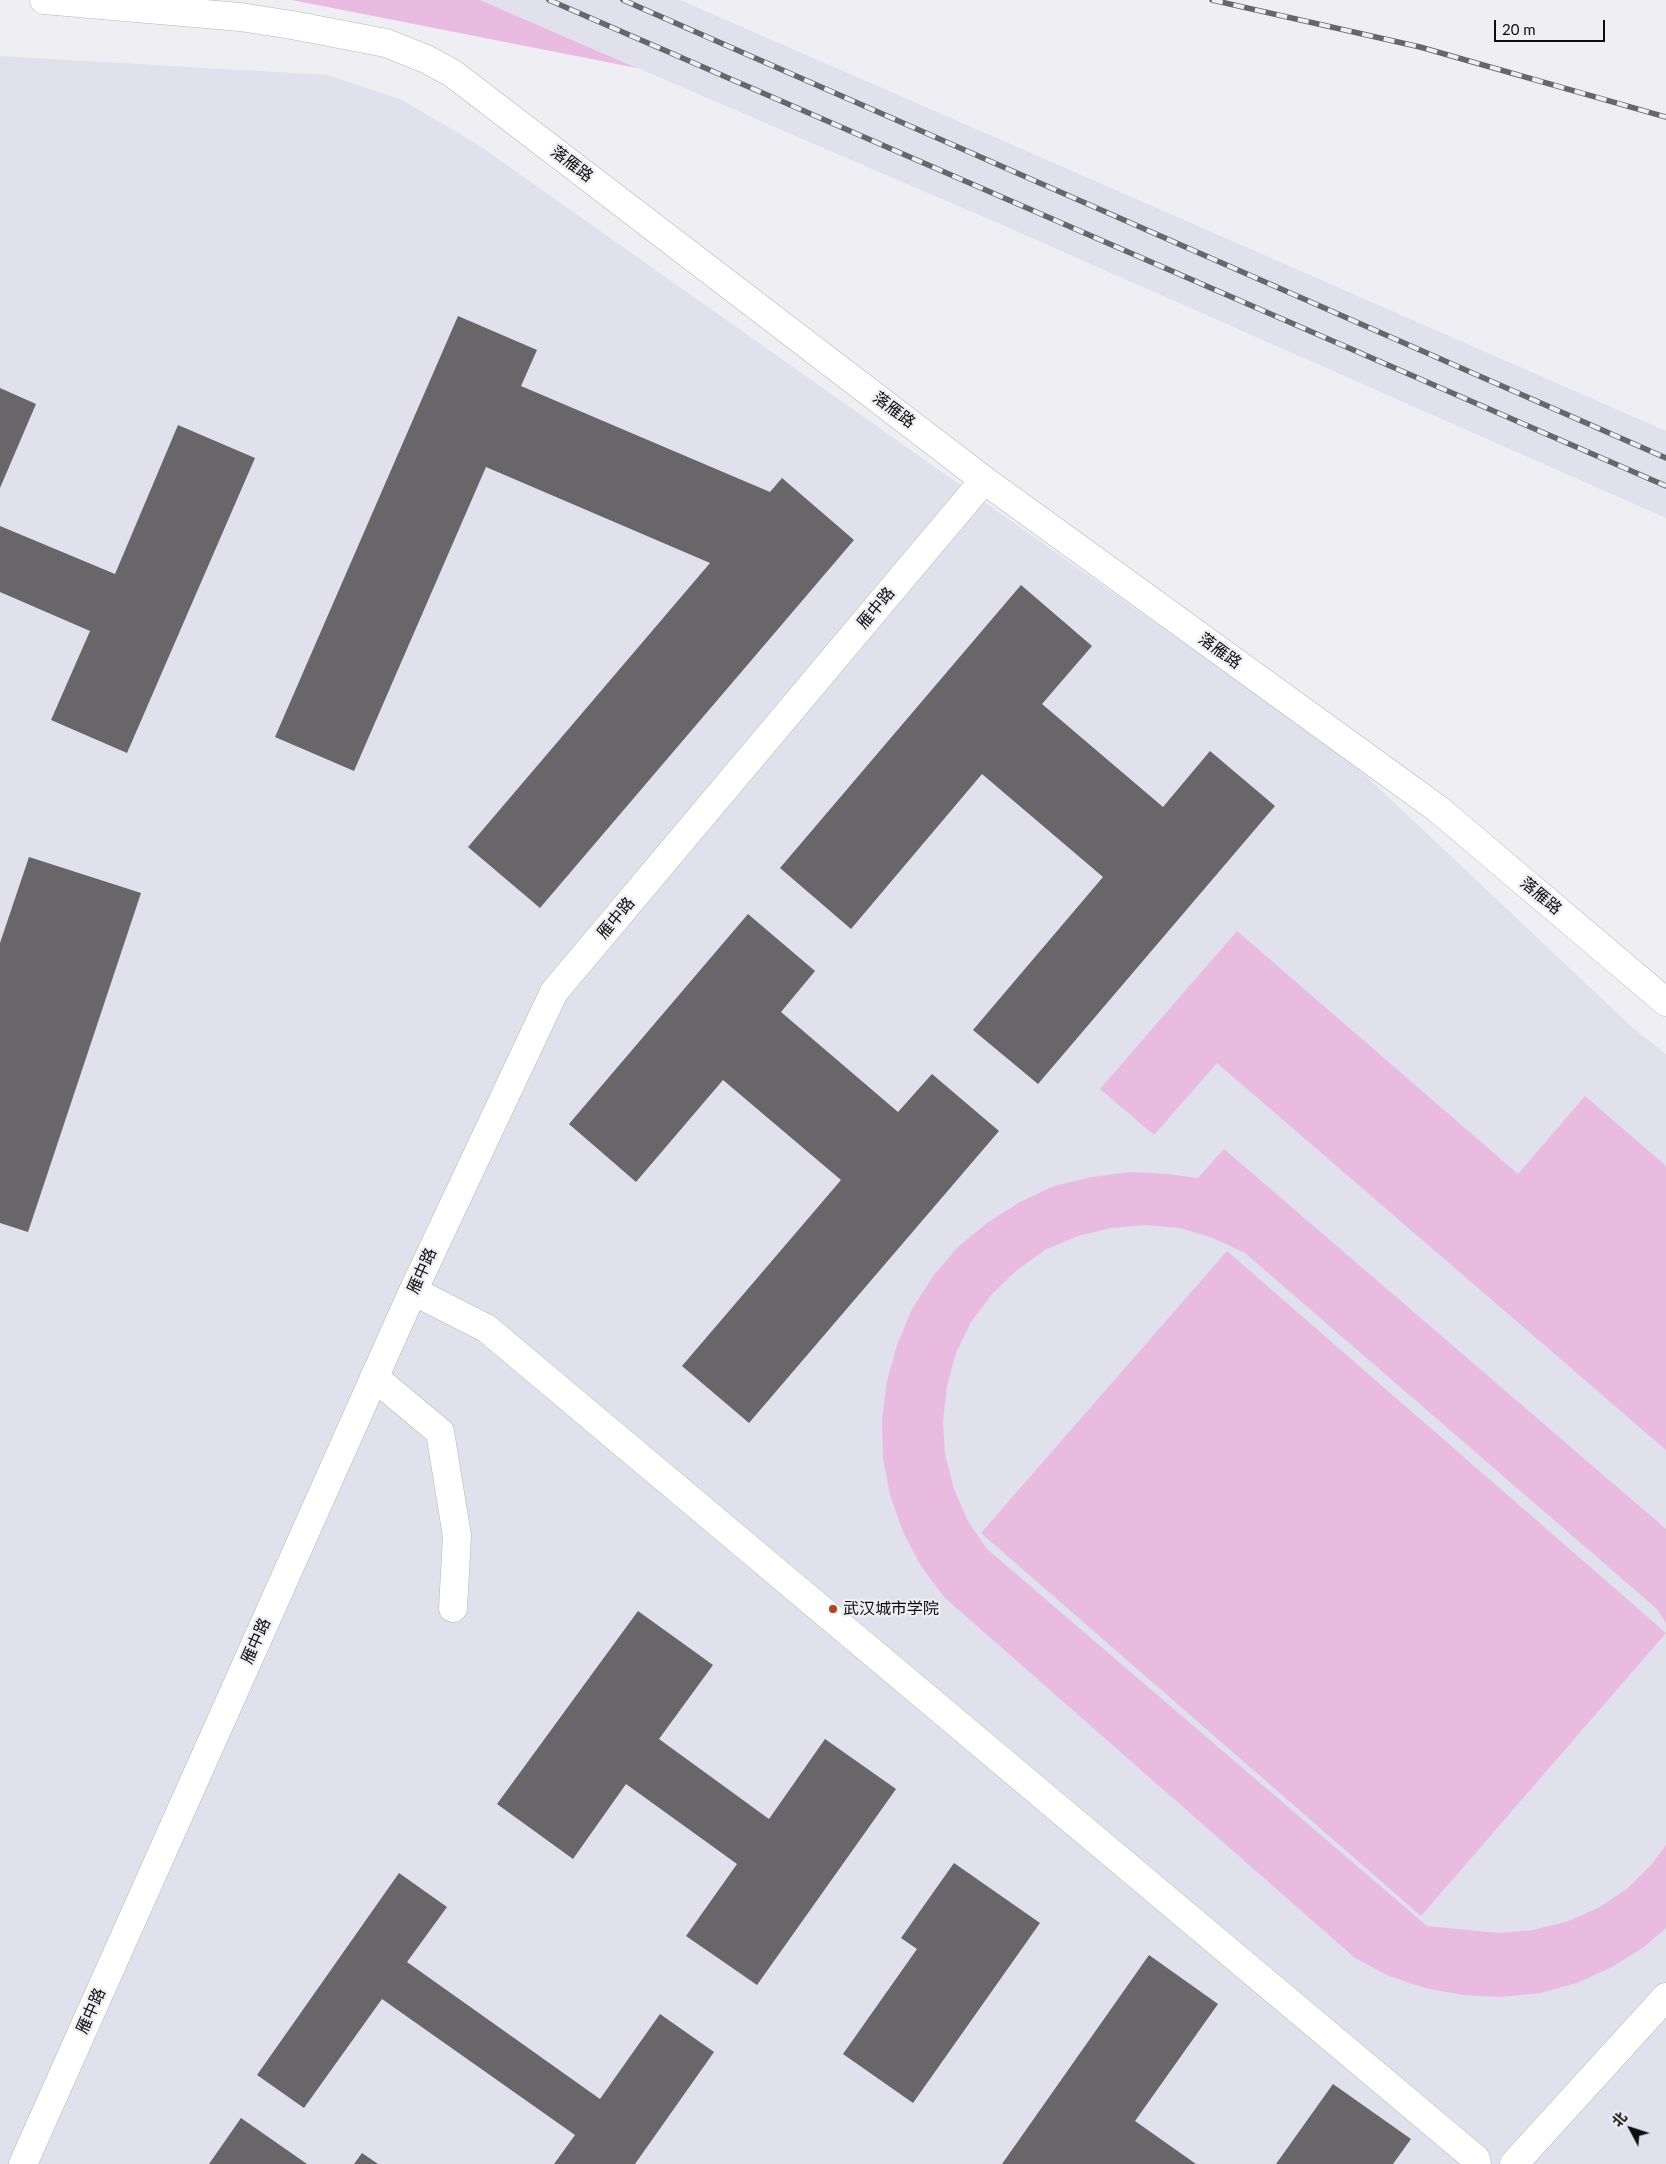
<!DOCTYPE html>
<html>
<head>
<meta charset="utf-8">
<style>
  body { margin:0 }
  #map { position:relative; width:1666px; height:2164px; overflow:hidden; background:#eeeef3; font-family:Lato,"Noto Sans SC",sans-serif }
  canvas { display:block }
  .north { position:absolute; left:1606px; top:2104px; width:50px; height:50px; -webkit-text-stroke:4px #eeeef3; paint-order:stroke; rotate:310deg; font-size:14px; font-weight:700; line-height:20px; text-align:center; color:#0e0e10 }
  .north::after { content:''; display:block; margin:auto; width:18px; height:22px; background:#0e0e10; clip-path:polygon(50% 0,100% 100%,50% 72%,0 100%) }
  .scale { position:absolute; left:1494px; top:20px; width:111px; height:22px; box-sizing:border-box; border:2px solid #0e0e10; border-top:0; padding-left:6px; font-size:15px; line-height:18px; white-space:nowrap; color:#0e0e10; -webkit-text-stroke:4px #eeeef3; paint-order:stroke }
</style>
</head>
<body>
<div id="map">
<canvas width="1666" height="2164"></canvas>
<div class="north">北</div>
<div class="scale">20 m</div>
</div>
<script>
const ctx = document.querySelector('canvas').getContext('2d');
ctx.lineJoin = 'round';
function fill(path, color) { ctx.fillStyle = color; ctx.fill(path, 'evenodd'); }
const shape = rows => new Path2D(rows.map(r => 'M' + r).join(''));
function stroke(path, color, width, dash) { ctx.strokeStyle = color; ctx.lineWidth = width; ctx.lineCap = dash ? 'butt' : 'round'; ctx.setLineDash(dash || []); ctx.stroke(path); }
function label(font, color, halo, rows, align = 'center') {
  ctx.font = font + ' Lato,"Noto Sans SC",sans-serif'; ctx.lineWidth = 4.5; ctx.setLineDash([]); ctx.textBaseline = 'middle'; ctx.strokeStyle = halo; ctx.fillStyle = color; for (const [text, x, y, turn = 0] of rows) {
    ctx.save(); ctx.translate(x, y); ctx.rotate((+turn || 0) * Math.PI / 180); ctx.textAlign = isNaN(turn) ? turn : align; if (halo) ctx.strokeText(text, 0, 0); ctx.fillText(text, 0, 0); ctx.restore();
  }
}
fill(shape([
  [480,0,680,0,1031,153,1666,431,1666,518,1007,227],
  [0,56,327,75,402,100,477,144,1347,758,1634,1029,1666,1054,1666,2164,0,2164]
]), '#e1e0ed');
fill(shape([
  [292,0,480,0,637,68],
  [1237,931,1518,1174,1585,1096,1666,1166,1666,1450,1217,1063,1154,1135,1100,1089],
  [1224,1149,1666,1529,1666,1623,1657,1609,1245,1253,1213,1238,1180,1228,1146,1225,1111,1228,1078,1236,1045,1250,1017,1270,992,1294,971,1322,956,1353,947,1386,943,1421,945,1455,954,1489,968,1521,987,1549,1427,1926,1498,1933,1533,1930,1566,1922,1598,1908,1627,1889,1652,1864,1666,1845,1666,1928,1644,1947,1612,1967,1577,1983,1540,1993,1501,1997,1463,1995,1425,1988,1389,1976,1355,1958,944,1597,921,1566,903,1532,890,1495,883,1458,882,1420,887,1381,897,1345,912,1309,933,1276,958,1247,987,1223,1020,1202,1054,1186,1092,1177,1130,1172,1168,1174,1198,1178],
  [1227,1251,1666,1633,1421,1916,981,1533]
]), '#eabbe0');
fill(shape([
  [458,316,537,350,521,386,770,492,782,478,854,540,540,908,468,847,710,563,486,467,354,771,275,737],
  [0,388,36,404,0,488],
  [178,425,255,458,127,753,51,720,90,631,0,592,0,526,115,574],
  [1021,585,1092,646,1042,704,1163,807,1210,751,1275,806,1038,1084,973,1030,1103,877,982,774,851,929,780,868],
  [29,857,141,893,28,1232,0,1223,0,943],
  [748,914,815,971,781,1012,898,1112,932,1074,999,1131,749,1423,682,1366,841,1180,723,1080,636,1182,569,1124],
  [638,1611,713,1665,659,1739,769,1819,825,1739,896,1789,757,1985,686,1936,737,1864,626,1784,573,1859,497,1804],
  [954,1863,1040,1923,913,2103,843,2054,917,1949,901,1938],
  [399,1873,447,1907,407,1962,600,2099,660,2014,714,2052,635,2164,554,2164,575,2135,382,1999,304,2108,257,2075],
  [1149,1955,1218,2004,1135,2121,1196,2164,1002,2164],
  [1333,2084,1411,2139,1393,2164,1276,2164],
  [241,2118,307,2164,209,2164],
  [362,2153,378,2164,354,2164]
]), '#69666a');
const minor = shape([
  [44,0,240,17,292,25,386,43,426,59,452,73,984,480,1438,809,1666,1002],
  [413,1291,486,1328,1476,2159,1477,2164],
  [374,1377,440,1432,457,1536,453,1608],
  [23,2164,413,1291,554,992,984,480],
  [1514,2164,1666,1997]
]);
stroke(minor, '#b6b6bb', 29);
stroke(minor, '#fff', 28);
const rail = shape([
  [549,0,1666,486],
  [623,0,1666,458],
  [1212,0,1420,47,1666,117]
]);
stroke(rail, '#67676a', 5.5);
stroke(rail, '#eeeef3', 4, [11]);
for (const [x, y, r, color] of [
  [833,1609,5,"#ad4621"]
]) { const dot = new Path2D(); dot.arc(x, y, r, 0, 2 * Math.PI); ctx.fillStyle = color; ctx.fill(dot); stroke(dot, '#eeeef3', 2); }
label('16px', '#0e0e10', '#eeeef3', [
  ["落雁路",572,164,37],
  ["落雁路",894,410,37],
  ["雁中路",876,608,-50],
  ["落雁路",1220,651,36],
  ["落雁路",1541,896,40],
  ["雁中路",616,918,-50],
  ["雁中路",422,1271,-66],
  ["雁中路",256,1641,-66],
  ["雁中路",91,2011,-66]
]);
label('16px', '#0e0e10', '#eeeef3', [
  ["武汉城市学院",843,1609]
], 'left');
</script>
</body>
</html>
